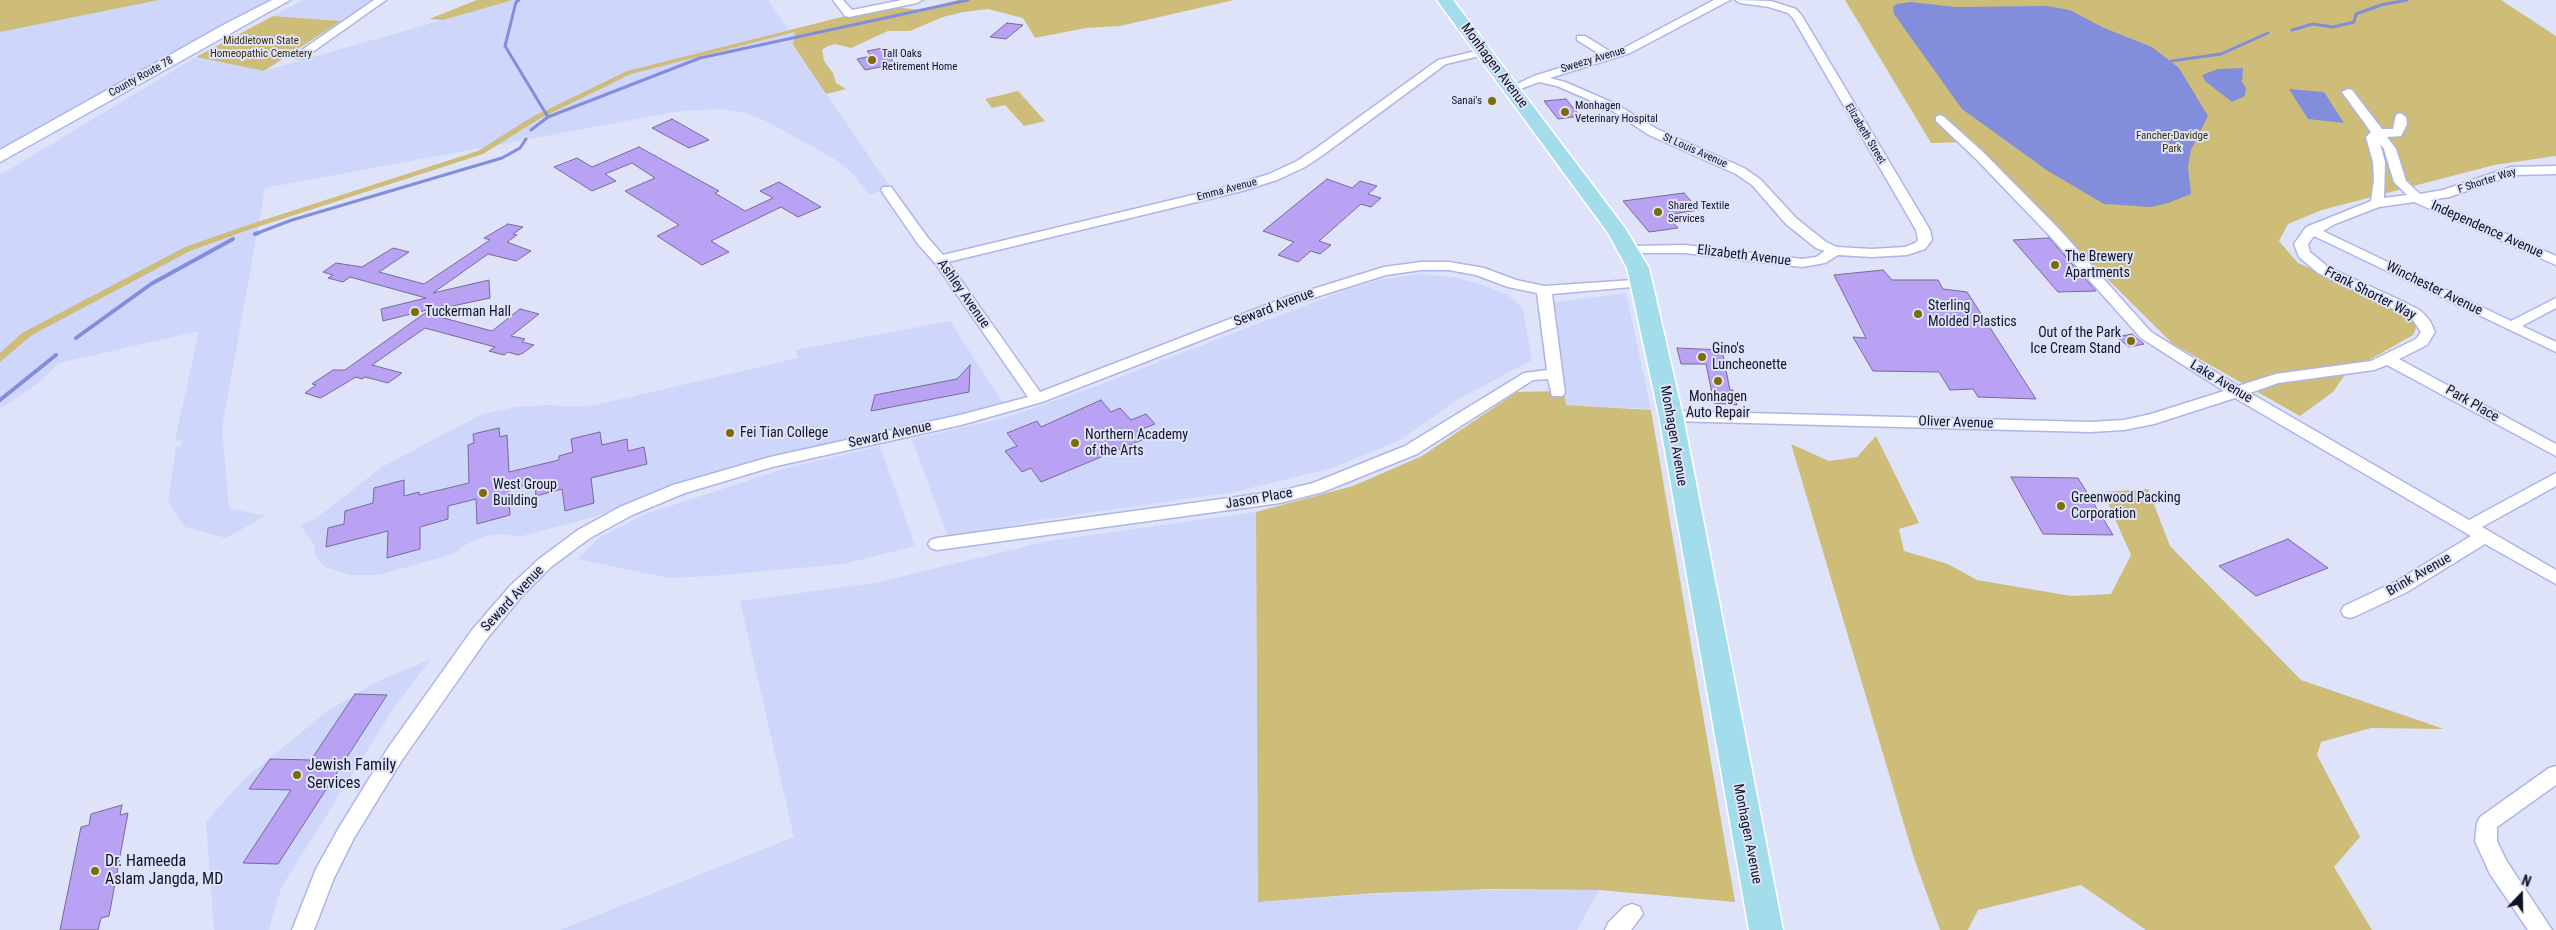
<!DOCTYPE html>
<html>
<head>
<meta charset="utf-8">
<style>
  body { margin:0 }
  #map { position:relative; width:2556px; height:930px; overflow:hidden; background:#dee3f9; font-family:"Roboto Condensed",sans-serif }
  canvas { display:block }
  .north { position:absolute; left:2496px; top:870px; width:50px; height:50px; -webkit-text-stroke:4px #dee3f9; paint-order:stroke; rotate:21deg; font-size:14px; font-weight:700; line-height:20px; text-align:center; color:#111326 }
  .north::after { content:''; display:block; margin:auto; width:18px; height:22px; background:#111326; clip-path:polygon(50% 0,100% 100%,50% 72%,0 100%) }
</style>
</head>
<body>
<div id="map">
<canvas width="2556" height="930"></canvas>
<div class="north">N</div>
</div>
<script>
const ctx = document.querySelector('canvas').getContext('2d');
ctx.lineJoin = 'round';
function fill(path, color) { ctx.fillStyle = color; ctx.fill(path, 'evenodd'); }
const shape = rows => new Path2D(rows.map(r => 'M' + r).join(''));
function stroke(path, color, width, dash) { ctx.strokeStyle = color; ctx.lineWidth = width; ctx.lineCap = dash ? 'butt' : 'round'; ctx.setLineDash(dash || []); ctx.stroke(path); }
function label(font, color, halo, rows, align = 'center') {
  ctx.font = font + ' "Roboto Condensed",sans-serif'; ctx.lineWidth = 4; ctx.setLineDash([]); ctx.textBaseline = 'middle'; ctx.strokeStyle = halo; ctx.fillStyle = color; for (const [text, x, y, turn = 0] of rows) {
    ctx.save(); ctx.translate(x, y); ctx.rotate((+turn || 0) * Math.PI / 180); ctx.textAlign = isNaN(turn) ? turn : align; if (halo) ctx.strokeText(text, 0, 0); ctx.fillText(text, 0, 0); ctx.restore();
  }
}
fill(shape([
  [139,0,273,0,144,67,0,155,0,30],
  [303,0,373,0,341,21,273,16],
  [513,0,768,0,789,31,796,32,793,46,891,188,869,195,854,175,835,159,766,121,745,113,721,109,680,111,265,188,222,429,229,508,265,516,226,538,185,527,168,501,176,447,181,446,183,440,175,441,199,331,59,363,37,384,0,409,0,175,196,57,264,71],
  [1420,274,1454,277,1483,285,1508,295,1523,309,1532,360,1455,401,1402,439,1332,468,1234,492,1033,521,949,540,912,439,1005,418,1091,388,1348,289,1384,279],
  [1626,293,1651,409,1566,405,1551,303],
  [950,321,1005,406,764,463,590,518,519,537,504,534,486,536,467,544,453,554,379,575,350,575,325,567,316,558,314,544,300,525,314,520,382,467,482,414,516,407,548,405,577,407,596,405,798,358,796,350],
  [880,446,915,546,843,564,710,576,668,578,578,559,600,537,646,514,783,469],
  [1256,512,1258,902,1435,890,1599,890,1577,930,560,930,794,837,740,601,875,583,1048,541],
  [431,659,395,706,281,888,269,930,214,930,206,822,243,780,325,713,376,682]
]), '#cfd6fb');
fill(shape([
  [0,0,159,0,0,32],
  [477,0,513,0,443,20,429,19],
  [909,0,926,0,895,7,920,10,958,0,1234,0,1120,26,1086,28,1035,38,1023,18,988,9,963,12,943,17,910,31,888,31,851,48,835,44,828,46,822,50,824,61,833,73,836,83,846,89,826,94,793,45,795,32,631,74,539,119,483,154,248,230,190,251,32,335,0,362,0,353,22,333,185,247,245,226,478,151,532,117,627,71],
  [1845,0,2501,0,2556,36,2556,156,2494,165,2322,210,2288,224,2279,241,2298,263,2358,289,2418,324,2413,335,2346,373,2333,392,2300,416,2173,344,1969,142,1931,143],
  [273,16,341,21,264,71,196,57],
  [1018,91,1045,121,1024,126,1005,105,992,108,985,99],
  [1564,391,1566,405,1651,410,1735,902,1599,890,1490,889,1376,893,1258,902,1256,512,1353,486,1422,456,1517,392],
  [1876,436,1919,523,1899,529,1904,551,1948,564,1977,580,2071,596,2111,594,2131,555,2103,492,2148,489,2170,546,2301,680,2444,729,2371,728,2321,742,2317,755,2360,837,2334,867,2372,930,2146,930,2081,885,1978,910,1968,930,1940,930,1914,858,1791,444,1829,461,1857,457]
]), '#cdbd79');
fill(shape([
  [1910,2,1956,7,2047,6,2070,10,2104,28,2152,47,2179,68,2208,116,2191,150,2188,167,2191,194,2168,203,2151,207,2104,204,2048,171,1962,109,1894,14,1893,7,1897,4],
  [2243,68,2242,82,2246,88,2245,96,2232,102,2205,81,2202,75,2218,69],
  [2289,89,2324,92,2344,123,2308,119]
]), '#828ddc');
stroke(shape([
  [519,0,516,2,505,46,548,117],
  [2292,30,2313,24,2333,27,2354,22,2356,14,2381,5,2407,0],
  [2171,61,2221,54,2268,33],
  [531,130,548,117,700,58,968,0],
  [255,234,292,220,502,158,520,148,526,139]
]), '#828ddc', 3);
stroke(shape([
  [255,234,258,233],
  [76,338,151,284,233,239],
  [0,400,56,355]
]), '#828ddc', 4);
const building = shape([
  [1007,23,1023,25,1006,39,990,37,1007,23],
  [883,48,895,64,865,70,857,59,871,56,867,51,883,48],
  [1566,99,1580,116,1558,119,1544,101,1566,99],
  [672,119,709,140,689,148,652,128,672,119],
  [639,147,719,191,715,193,745,211,773,198,760,191,779,182,821,207,798,217,781,207,711,241,729,252,702,265,657,236,679,225,625,191,655,178,632,163,605,174,616,181,592,191,554,167,577,158,592,167,639,147],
  [1327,179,1352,188,1360,181,1377,186,1368,194,1381,198,1371,207,1361,204,1319,241,1331,245,1320,254,1311,251,1298,262,1278,255,1294,242,1263,231,1327,179],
  [1684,193,1699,210,1666,215,1678,228,1649,232,1623,201,1684,193],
  [508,224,523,227,513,234,517,235,507,242,531,251,516,261,488,254,433,293,489,280,490,298,448,307,447,305,383,321,381,309,426,298,350,277,343,282,328,278,333,275,323,272,336,263,362,267,393,248,409,252,379,272,424,284,490,240,484,238,508,224],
  [2049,238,2096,291,2058,292,2013,240,2049,238],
  [1883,270,1892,280,1938,280,1943,289,1967,292,2036,399,1978,397,1973,389,1950,390,1939,372,1873,371,1853,337,1866,338,1834,275,1883,270],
  [520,309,539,314,511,336,525,339,522,342,534,345,523,353,518,355,508,352,504,355,489,351,495,347,425,328,372,365,402,373,388,383,365,377,362,379,356,377,324,396,320,398,305,393,316,385,312,384,333,370,345,370,425,313,492,331,520,309],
  [2132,334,2144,344,2129,347,2117,337,2132,334],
  [1677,348,1722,350,1730,390,1733,390,1737,405,1714,403,1706,364,1681,364,1677,348],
  [970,365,969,392,871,411,875,395,957,379,970,365],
  [1101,400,1111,412,1120,408,1131,420,1146,414,1155,424,1137,431,1144,439,1041,482,1031,468,1022,472,1005,451,1017,446,1007,433,1037,421,1041,427,1101,400],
  [499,428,500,437,507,435,509,472,559,460,559,456,573,452,571,439,600,432,602,445,627,439,628,451,644,447,647,464,591,478,594,503,565,511,562,489,536,496,535,483,508,490,510,515,477,524,476,499,448,506,448,519,420,527,420,549,387,558,388,531,326,547,328,528,344,524,345,511,373,503,374,488,404,480,404,496,419,492,419,495,469,483,468,445,474,443,473,434,499,428],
  [2011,477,2078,478,2113,535,2043,534,2011,477],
  [2288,539,2328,568,2256,596,2219,566,2288,539],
  [355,694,387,695,278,864,243,863,291,790,249,789,270,759,311,760,355,694],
  [122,805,120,815,128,813,109,916,101,918,98,930,60,930,81,827,89,825,91,814,122,805]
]);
fill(building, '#b9a2f3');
stroke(building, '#77699b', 1);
const street = shape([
  [374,0,386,0,304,58,296,58,296,54,374,0],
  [833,0,843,0,852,10,902,0,922,0,917,3,849,17,845,16,833,0],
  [1714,0,1730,0,1630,53,1550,78,1565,82,1616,104,1657,129,1744,168,1760,179,1796,218,1826,242,1837,247,1872,249,1905,247,1915,243,1918,240,1916,230,1793,18,1788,13,1769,7,1740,3,1735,0,1771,1,1796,9,1802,16,1930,230,1932,240,1925,249,1907,255,1872,257,1838,255,1825,263,1802,267,1685,253,1624,253,1622,250,1629,246,1685,245,1802,259,1816,257,1825,251,1816,248,1786,224,1752,185,1736,174,1649,135,1608,108,1557,86,1539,82,1512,92,1506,89,1534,76,1601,55,1577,40,1577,36,1585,36,1611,52,1622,49,1714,0],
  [1484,49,1489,52,1488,54,1446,64,1323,155,1305,167,1277,180,1242,191,948,262,1040,392,1287,297,1384,267,1421,262,1449,262,1484,268,1516,280,1544,286,1648,279,1650,282,1648,285,1643,286,1552,294,1565,393,1562,396,1552,396,1548,379,1533,380,1417,454,1323,492,1280,503,937,550,931,548,928,544,931,540,937,538,1280,491,1313,483,1405,446,1524,373,1547,370,1537,293,1508,287,1476,275,1449,270,1421,270,1386,275,1297,303,1042,402,961,425,772,467,685,493,632,515,590,538,551,567,522,596,486,640,402,760,354,838,334,878,314,930,292,930,316,869,340,826,388,748,472,630,510,586,539,559,578,530,620,507,673,485,770,457,960,415,1028,397,935,263,918,244,883,193,881,190,883,187,891,187,928,238,943,255,1234,185,1269,174,1297,161,1315,149,1438,60,1484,49],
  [2348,89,2352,90,2382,129,2393,129,2396,115,2400,113,2406,117,2407,124,2401,136,2387,137,2396,149,2406,181,2420,194,2443,190,2511,167,2556,166,2556,174,2513,175,2449,197,2430,200,2556,256,2556,265,2414,202,2379,207,2335,224,2323,231,2511,321,2556,298,2556,308,2522,326,2556,342,2556,352,2314,236,2308,244,2310,252,2328,267,2404,302,2421,311,2430,321,2435,332,2427,345,2399,359,2556,444,2556,456,2387,365,2374,370,2278,383,2250,393,2469,520,2556,473,2556,486,2482,527,2556,570,2556,584,2485,544,2407,592,2356,616,2350,618,2344,616,2341,611,2344,606,2395,582,2471,536,2235,398,2154,424,2124,430,2090,432,1671,421,1663,416,1671,411,2090,422,2124,420,2151,414,2224,391,2141,338,2049,235,1975,158,1936,121,1936,117,1940,115,1944,117,1983,152,2059,229,2151,332,2238,386,2276,374,2371,361,2416,339,2421,332,2411,317,2318,273,2299,257,2294,244,2306,227,2371,201,2374,180,2373,162,2366,137,2371,132,2342,92,2348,89],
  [2380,144,2384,149,2394,182,2407,195,2384,198,2385,162,2380,144],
  [2556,766,2556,785,2497,827,2497,841,2506,860,2552,930,2528,930,2490,874,2475,841,2477,823,2480,817,2549,768,2556,766],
  [1632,904,1640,907,1643,914,1631,930,1605,930,1608,923,1624,907,1632,904]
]);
const secondary = shape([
  [272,0,290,0,0,162,0,150,225,24,272,0]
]);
const primary = shape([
  [1437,0,1453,0,1625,228,1649,268,1683,416,1783,930,1749,930,1659,416,1627,268,1608,233,1437,0]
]);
stroke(street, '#acb5ea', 3);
stroke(secondary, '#acb5ea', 3);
stroke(primary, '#fff', 3);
fill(street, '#fff');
fill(secondary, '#fff');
fill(primary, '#a3dceb');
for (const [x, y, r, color] of [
  [872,60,5,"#7f6c05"],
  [1492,101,5,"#7f6c05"],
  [1565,112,5,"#7f6c05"],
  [1658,212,5,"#7f6c05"],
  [2055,265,5,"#7f6c05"],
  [415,312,5,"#7f6c05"],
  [1918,314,5,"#7f6c05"],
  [2131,341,5,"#7f6c05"],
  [1702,357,5,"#7f6c05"],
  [1718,381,5,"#7f6c05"],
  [730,433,5,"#7f6c05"],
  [1075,443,5,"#7f6c05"],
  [483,493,5,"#7f6c05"],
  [2061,506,5,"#7f6c05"],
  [297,775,5,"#7f6c05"],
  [95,871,5,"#7f6c05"]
]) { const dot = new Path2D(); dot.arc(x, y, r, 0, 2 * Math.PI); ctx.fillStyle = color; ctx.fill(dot); stroke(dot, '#dee3f9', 2); }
label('11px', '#383006', '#dee3f9', [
  ["Middletown State",261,41],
  ["Homeopathic Cemetery",261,54],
  ["Fancher-Davidge",2172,136],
  ["Park",2172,149]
]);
label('11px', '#111326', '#dee3f9', [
  ["Tall Oaks",882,54],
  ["Retirement Home",882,67],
  ["Sanai's",1482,101,"right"],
  ["Monhagen",1575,106],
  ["Veterinary Hospital",1575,119],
  ["Shared Textile",1668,206],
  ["Services",1668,219]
], 'left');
label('11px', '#111326', '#dee3f9', [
  ["Sweezy Avenue",1593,60,-17],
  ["County Route 78",141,77,-29],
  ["Elizabeth Street",1865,134,59],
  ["St Louis Avenue",1695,151,24],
  ["F Shorter Way",2487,181,-18],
  ["Emma Avenue",1227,190,-15]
]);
label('14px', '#111326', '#dee3f9', [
  ["Monhagen Avenue",1494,66,53],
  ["Independence Avenue",2487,230,24],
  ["Elizabeth Avenue",1744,256,7],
  ["Winchester Avenue",2434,289,26],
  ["Ashley Avenue",963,294,55],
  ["Frank Shorter Way",2370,294,27],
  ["Seward Avenue",1274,308,-21],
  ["Lake Avenue",2221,382,31],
  ["Park Place",2472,404,30],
  ["Oliver Avenue",1956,423,2],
  ["Seward Avenue",890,435,-12],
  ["Monhagen Avenue",1673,436,80],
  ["Jason Place",1259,499,-10],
  ["Brink Avenue",2419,575,-30],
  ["Seward Avenue",513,599,-47],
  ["Monhagen Avenue",1747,834,79]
]);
label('14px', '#111326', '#dee3f9', [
  ["The Brewery",2065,257],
  ["Apartments",2065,273],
  ["Sterling",1928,306],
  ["Molded Plastics",1928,322],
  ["Tuckerman Hall",425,312],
  ["Out of the Park",2121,333,"right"],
  ["Ice Cream Stand",2121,349,"right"],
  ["Gino's",1712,349],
  ["Luncheonette",1712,365],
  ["Monhagen",1718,397,"center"],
  ["Auto Repair",1718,413,"center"],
  ["Fei Tian College",740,433],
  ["Northern Academy",1085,435],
  ["of the Arts",1085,451],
  ["West Group",493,485],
  ["Building",493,501],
  ["Greenwood Packing",2071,498],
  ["Corporation",2071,514]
], 'left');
label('16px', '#111326', '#dee3f9', [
  ["Jewish Family",307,766],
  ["Services",307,784],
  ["Dr. Hameeda",105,862],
  ["Aslam Jangda, MD",105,880]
], 'left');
</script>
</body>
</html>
